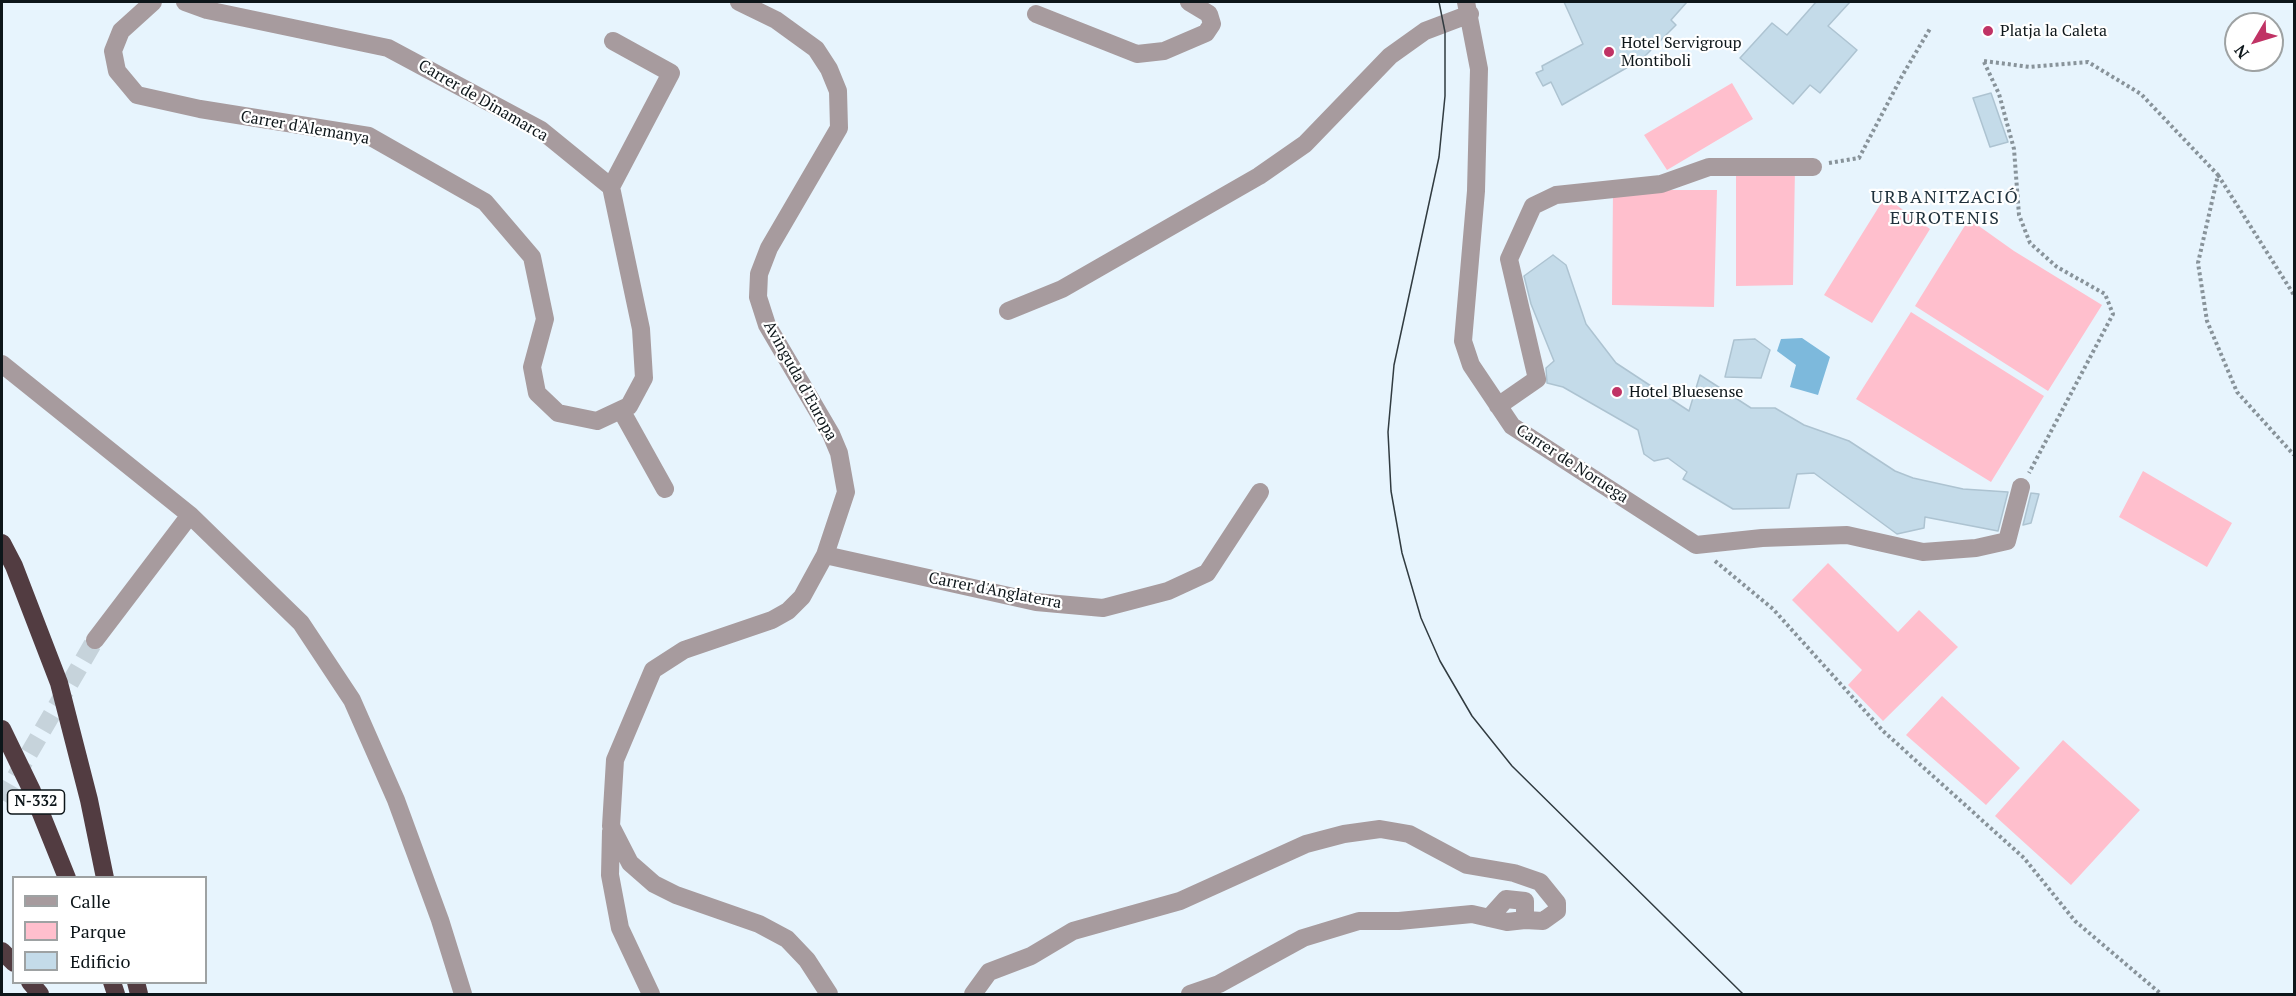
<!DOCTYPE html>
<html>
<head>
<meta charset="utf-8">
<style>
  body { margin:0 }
  #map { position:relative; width:2296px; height:996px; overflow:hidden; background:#e7f4fd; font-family:"PT Serif",serif }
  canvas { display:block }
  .frame { position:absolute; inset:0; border:3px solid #0d161a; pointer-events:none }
  .legend { position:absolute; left:12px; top:876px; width:195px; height:108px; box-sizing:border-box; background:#fff; border:2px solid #9ea2a3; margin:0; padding:8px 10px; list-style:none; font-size:18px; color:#0d161a }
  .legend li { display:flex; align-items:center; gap:12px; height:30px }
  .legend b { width:30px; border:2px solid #9ea2a3 }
  .north { position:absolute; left:2224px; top:12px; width:60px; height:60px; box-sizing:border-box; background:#fff; border:2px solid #9ea2a3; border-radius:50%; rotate:232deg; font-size:16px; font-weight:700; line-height:24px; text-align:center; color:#0d161a }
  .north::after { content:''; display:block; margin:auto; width:21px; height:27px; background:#c03365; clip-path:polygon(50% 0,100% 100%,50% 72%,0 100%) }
</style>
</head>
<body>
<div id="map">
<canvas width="2296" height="996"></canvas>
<div class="frame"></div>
<ul class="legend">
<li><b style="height:8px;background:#a79b9e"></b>Calle</li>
<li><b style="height:16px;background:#ffbfcd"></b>Parque</li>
<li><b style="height:16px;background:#c4dbe9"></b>Edificio</li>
</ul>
<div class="north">N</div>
</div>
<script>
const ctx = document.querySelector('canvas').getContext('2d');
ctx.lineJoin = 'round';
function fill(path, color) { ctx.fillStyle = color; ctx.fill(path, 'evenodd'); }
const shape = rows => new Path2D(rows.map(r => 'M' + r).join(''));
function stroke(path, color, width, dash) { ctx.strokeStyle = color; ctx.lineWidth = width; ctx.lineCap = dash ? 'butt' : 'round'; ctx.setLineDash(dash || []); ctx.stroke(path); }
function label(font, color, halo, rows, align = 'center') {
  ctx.font = font + ' "PT Serif",serif'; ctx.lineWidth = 4.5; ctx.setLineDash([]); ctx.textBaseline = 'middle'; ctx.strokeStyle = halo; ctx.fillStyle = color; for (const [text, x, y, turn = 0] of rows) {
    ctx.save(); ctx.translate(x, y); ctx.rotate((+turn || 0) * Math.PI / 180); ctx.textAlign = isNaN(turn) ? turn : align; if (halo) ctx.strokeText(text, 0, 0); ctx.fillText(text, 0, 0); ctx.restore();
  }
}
fill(shape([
  [1732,83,1753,119,1667,170,1644,135],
  [1736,168,1795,168,1793,285,1736,286],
  [1613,190,1717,190,1714,307,1612,305],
  [1885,197,1930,229,1872,323,1824,295],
  [1969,219,2014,251,2102,305,2048,391,1915,306],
  [1911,312,2044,396,1991,482,1856,399],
  [2143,471,2232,523,2207,567,2119,517],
  [1828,563,1898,632,1919,610,1958,647,1883,721,1848,685,1862,670,1792,600],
  [1942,696,2020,768,1986,805,1906,735],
  [2063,740,2140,810,2071,885,1995,816]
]), '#ffbfcd');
fill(shape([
  [1802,338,1830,357,1818,395,1790,387,1796,365,1777,351,1781,339]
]), '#7db9dc');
const building = shape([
  [1564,2,1687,2,1671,20,1676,25,1642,59,1562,105,1551,82,1543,86,1536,73,1543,70,1542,66,1583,44,1564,2],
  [1816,2,1850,2,1828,26,1857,50,1820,93,1810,85,1793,104,1740,58,1772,23,1787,35,1816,2],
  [1991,93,2008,142,1990,147,1973,98,1991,93],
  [1553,255,1566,265,1586,324,1616,363,1689,411,1700,375,1751,408,1775,408,1804,425,1849,441,1895,471,1913,478,1963,489,2008,492,1998,531,1925,517,1924,528,1897,534,1814,473,1797,474,1789,508,1733,509,1683,479,1687,472,1668,458,1654,461,1644,454,1638,430,1563,387,1547,383,1546,368,1554,361,1531,304,1524,276,1553,255],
  [1755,339,1770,350,1761,378,1725,377,1734,340,1755,339],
  [2031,493,2039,494,2031,523,2023,525,2031,493]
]);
fill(building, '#c4dbe9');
stroke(building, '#adc3d1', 1.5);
stroke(shape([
  [2,800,95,640]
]), '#c6d3db', 18, [18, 9]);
stroke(shape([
  [1984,61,2030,67,2088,62,2141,94,2218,175,2198,263,2207,321,2237,392,2294,455],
  [1984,62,1999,94,2014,149,2019,215,2030,243,2057,267,2105,294,2113,314,2029,473],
  [1829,163,1859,158,1902,76,1931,27],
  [2218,175,2294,295],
  [1715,561,1773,609,1883,731,2024,858,2075,921,2161,994]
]), '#88939a', 4, [3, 3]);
stroke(shape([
  [153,2,121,31,113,51,117,71,137,95,200,109,369,136,485,202,532,257,545,319,532,367,537,393,558,413,597,421,629,406,644,378,641,329,611,187,541,130,388,48,207,10,185,2],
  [739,2,776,20,816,49,829,69,838,91,839,128,769,248,759,274,758,297,767,325,831,434,839,453,846,492,825,555,802,597,788,611,772,620,684,650,653,670,615,760,611,826,630,863,654,884,676,895,759,924,787,939,807,960,829,994],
  [1466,2,1479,69,1476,191,1463,341,1471,365,1512,426,1696,545,1762,538,1847,535,1923,552,1976,548,2007,541,2021,487],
  [1036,14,1137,54,1164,51,1206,33,1212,24,1209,14,1189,2],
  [611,187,671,73,613,41],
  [1008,311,1062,289,1259,176,1305,144,1390,56,1425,31,1470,14],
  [2,364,190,515,301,623,352,700,396,800,440,920,463,994],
  [1498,406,1537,379,1509,259,1533,206,1556,195,1661,184,1709,167,1813,167],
  [621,410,665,489],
  [825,555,1036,602,1103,608,1168,591,1207,573,1260,492],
  [95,640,190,515],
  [611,831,610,875,620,928,651,994],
  [973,994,989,972,1031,956,1073,931,1180,901,1306,844,1344,834,1380,829,1409,834,1467,865,1514,873,1540,882,1557,903,1557,911,1543,921,1525,920],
  [1190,994,1219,984,1303,938,1359,921,1399,921,1472,914,1507,922,1525,920,1525,901,1506,899,1489,918]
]), '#a79b9e', 18);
stroke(shape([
  [2,543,14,566,59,683,89,800,105,878],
  [2,729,32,791,67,878],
  [2,951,14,963],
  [30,982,40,994],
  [112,982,116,994],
  [136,982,139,994]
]), '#523c41', 18);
stroke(shape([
  [1439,2,1445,32,1445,96,1439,157,1394,365,1388,432,1391,491,1402,553,1421,618,1440,661,1472,716,1512,766,1743,994]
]), '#313b40', 1.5);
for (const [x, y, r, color] of [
  [1988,31,6,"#c03365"],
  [1609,52,6,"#c03365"],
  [1617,392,6,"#c03365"]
]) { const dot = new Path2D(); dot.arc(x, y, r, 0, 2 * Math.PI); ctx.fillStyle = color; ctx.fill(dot); stroke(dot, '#fff', 2); }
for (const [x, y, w] of [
  [36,802,57]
]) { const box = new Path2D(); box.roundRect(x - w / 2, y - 12, w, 24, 4.5); ctx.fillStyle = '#fff'; ctx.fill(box); stroke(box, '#0d161a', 1.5); }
label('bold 15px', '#0d161a', null, [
  ["N-332",36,802]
]);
label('16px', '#0d161a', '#fff', [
  ["Platja la Caleta",2000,31],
  ["Hotel Servigroup",1621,43],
  ["Montiboli",1621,61],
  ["Hotel Bluesense",1629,392]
], 'left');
label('16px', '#0d161a', '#fff', [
  ["Carrer de Dinamarca",483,101,30],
  ["Carrer d'Alemanya",305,128,10],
  ["Avinguda d'Europa",800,381,61],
  ["Carrer de Noruega",1572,464,33],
  ["Carrer d'Anglaterra",995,591,11]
]);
ctx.letterSpacing = '1.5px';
label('18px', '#1e303b', '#fff', [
  ["URBANITZACIÓ",1945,198],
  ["EUROTENIS",1945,219]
]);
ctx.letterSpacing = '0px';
</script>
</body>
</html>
